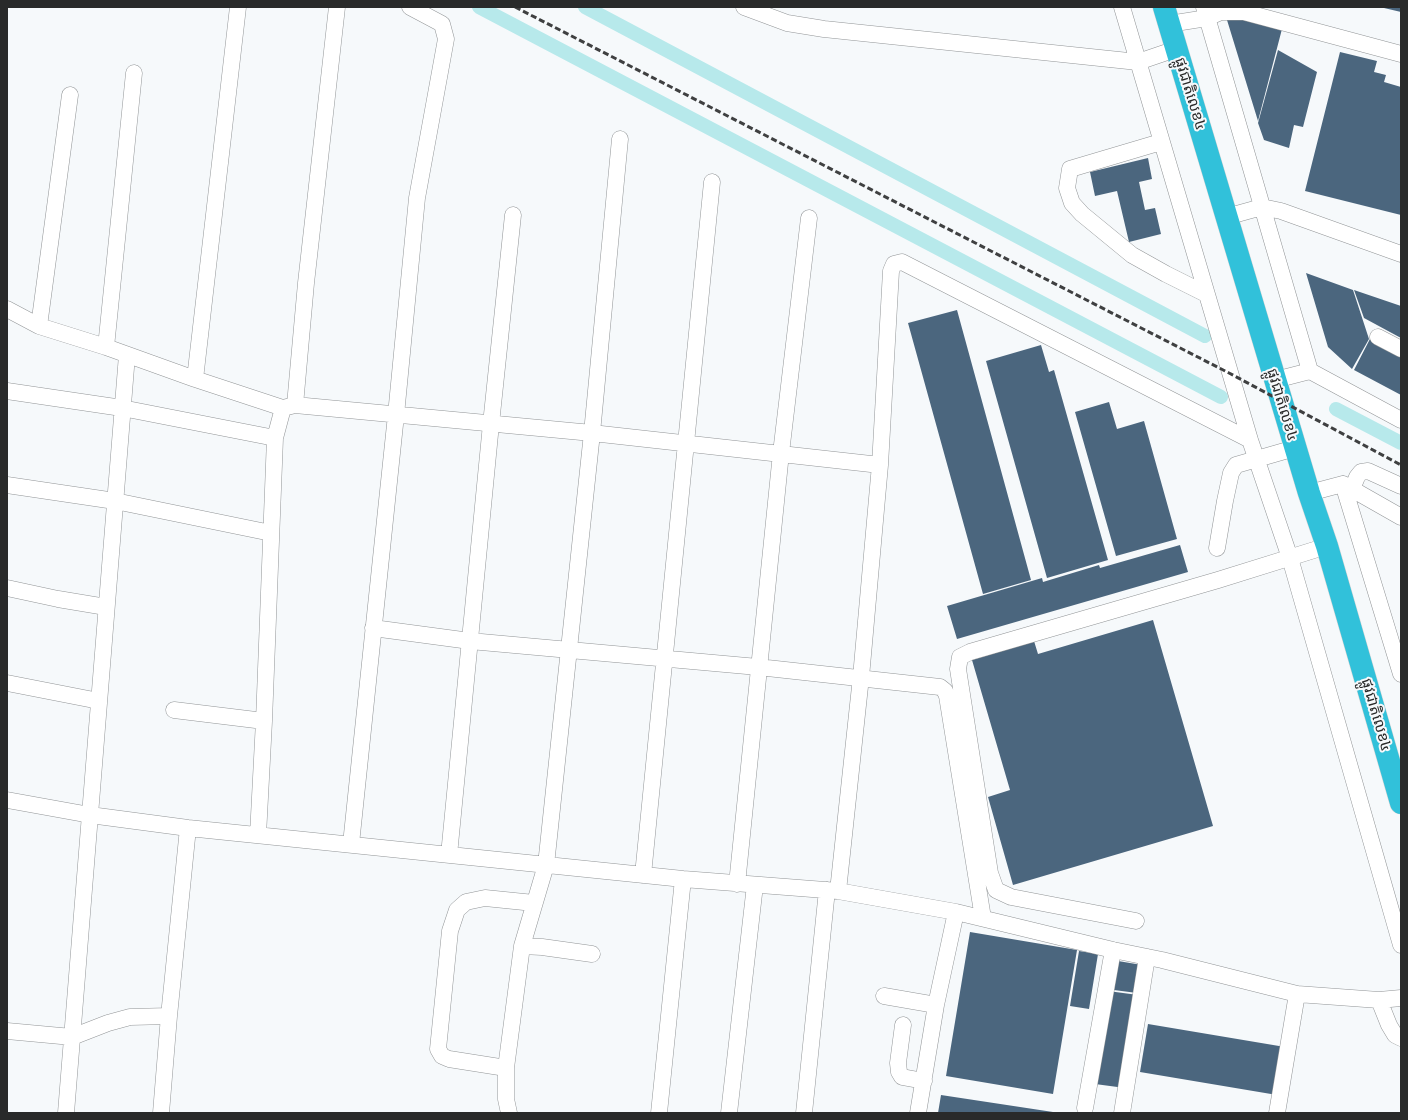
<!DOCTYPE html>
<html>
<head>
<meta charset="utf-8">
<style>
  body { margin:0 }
  #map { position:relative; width:1408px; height:1120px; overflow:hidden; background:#f6f9fb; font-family:"PT Sans Narrow",sans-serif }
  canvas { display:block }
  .frame { position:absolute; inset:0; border:8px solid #292a2a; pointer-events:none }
</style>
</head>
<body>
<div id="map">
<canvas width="1408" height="1120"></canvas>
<div class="frame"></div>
</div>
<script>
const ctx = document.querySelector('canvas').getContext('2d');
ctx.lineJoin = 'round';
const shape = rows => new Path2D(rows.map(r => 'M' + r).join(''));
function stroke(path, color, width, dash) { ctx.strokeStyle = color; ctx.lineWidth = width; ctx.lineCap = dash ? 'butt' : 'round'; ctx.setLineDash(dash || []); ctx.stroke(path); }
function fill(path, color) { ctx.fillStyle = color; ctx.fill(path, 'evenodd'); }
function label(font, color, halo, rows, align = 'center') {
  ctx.font = font + ' "PT Sans Narrow","Noto Sans Khmer",sans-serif'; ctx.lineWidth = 4; ctx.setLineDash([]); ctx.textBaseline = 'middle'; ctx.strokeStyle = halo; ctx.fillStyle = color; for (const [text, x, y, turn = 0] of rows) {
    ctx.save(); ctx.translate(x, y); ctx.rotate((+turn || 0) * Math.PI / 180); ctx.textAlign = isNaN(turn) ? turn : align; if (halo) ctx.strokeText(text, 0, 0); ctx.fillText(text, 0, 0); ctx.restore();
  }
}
stroke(shape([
  [479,7,1221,397],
  [585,7,1205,336],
  [1336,409,1401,443]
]), '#b7e9eb', 14);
fill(shape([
  [1384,7,1401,7,1401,12,1384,8],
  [1243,18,1282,29,1258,121,1227,20],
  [1278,50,1317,72,1303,127,1294,125,1289,148,1264,140,1258,123],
  [1340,52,1377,61,1374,72,1386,75,1384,82,1401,87,1401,215,1305,191],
  [1148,158,1152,179,1139,182,1145,210,1155,208,1161,234,1129,242,1117,191,1095,196,1090,172],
  [1306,273,1353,290,1369,339,1352,369,1328,347],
  [1354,290,1401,306,1401,338,1364,318],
  [957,310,1031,580,983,594,908,323],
  [1371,337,1401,353,1401,395,1354,370],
  [1041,345,1049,372,1054,370,1108,560,1047,578,986,361],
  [1109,402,1117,429,1144,421,1177,539,1116,556,1075,412],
  [1180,545,1188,572,957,639,947,606,1042,578,1043,582,1099,565,1100,568],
  [1153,620,1213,826,1013,885,988,797,1010,790,972,660,1034,641,1038,654],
  [970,932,1077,950,1053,1094,946,1076],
  [1079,951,1098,954,1089,1009,1070,1006],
  [1118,961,1142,965,1137,993,1114,990],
  [1108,991,1138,995,1125,1088,1095,1084],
  [1148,1024,1285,1047,1277,1095,1140,1072],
  [941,1095,1053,1112,1053,1113,938,1113]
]), '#4b667e');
const minor = shape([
  [744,7,787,23,824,29,1138,62,1176,49],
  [1122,7,1250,440,1290,558,1401,945],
  [1204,7,1310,371],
  [1169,24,1207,18,1221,12,1244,12,1401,54],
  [1161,142,1070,169,1067,188,1072,203,1082,214,1132,255,1166,274,1206,294],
  [1226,217,1262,207,1281,211,1401,254],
  [7,309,39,326,106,347,195,379,283,408,295,405,592,433,880,465],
  [39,326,70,95],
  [1378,337,1401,349],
  [106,347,134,73],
  [195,379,238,7],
  [1275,380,1310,371,1401,420],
  [7,391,122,408,275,438],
  [295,405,306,283,337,7],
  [1343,484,1401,674],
  [7,485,115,501,271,533],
  [1352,489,1357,477,1361,472,1368,471,1401,486],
  [1309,493,1343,484,1401,517],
  [1217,548,1225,501,1231,473,1236,465,1295,448],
  [7,588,58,599,106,607],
  [373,628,470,641,758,667,940,687,945,691,947,696,983,918],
  [7,683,99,701],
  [174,710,264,721],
  [7,800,90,815,188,828,683,879,838,891,956,912,1113,950,1162,960,1297,994,1379,1000,1401,998],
  [258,835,264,721,275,438,283,408],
  [351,844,396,415,417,198,446,39,442,24,410,7],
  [449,855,491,424,513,215],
  [643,875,712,182],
  [737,884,781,453,809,218],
  [838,891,861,677,880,465,891,271,894,264,902,262,1250,440],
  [1136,921,1011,897,996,890,990,873,958,669,960,657,970,652,1218,580,1327,546],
  [522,946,542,947,592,954],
  [884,996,936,1005],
  [1379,1000,1389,1025,1395,1035,1401,1038],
  [903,1025,898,1063,899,1072,902,1077,924,1081],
  [7,1031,72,1037,108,1023,130,1017,169,1016],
  [506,1068,449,1059,442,1056,438,1049,450,931,457,910,466,902,485,898,534,903],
  [1085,1108,1113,950],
  [66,1113,127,355],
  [161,1113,169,1016,188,828],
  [509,1113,506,1099,506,1068,522,946,546,865,592,433,620,139],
  [659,1113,683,879],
  [729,1113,755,885],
  [804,1113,827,890],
  [918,1113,936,1005,956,912],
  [1122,1113,1147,957],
  [1277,1113,1297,994]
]);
const highway = shape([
  [1164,7,1309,493,1327,546,1401,803]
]);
stroke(minor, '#929597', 17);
stroke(highway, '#d4d4d4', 23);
stroke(minor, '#fff', 16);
stroke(highway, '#31c1da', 22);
stroke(shape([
  [515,7,1229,373,1401,465]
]), '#3f4041', 3, [6, 3]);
label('15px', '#292a2a', '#f6f9fb', [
  ["ផ្លូវជាតិលេខ៤",1190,94,73],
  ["ផ្លូវជាតិលេខ៤",1282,405,73],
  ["ផ្លូវជាតិលេខ៤",1376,715,74]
]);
</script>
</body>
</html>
